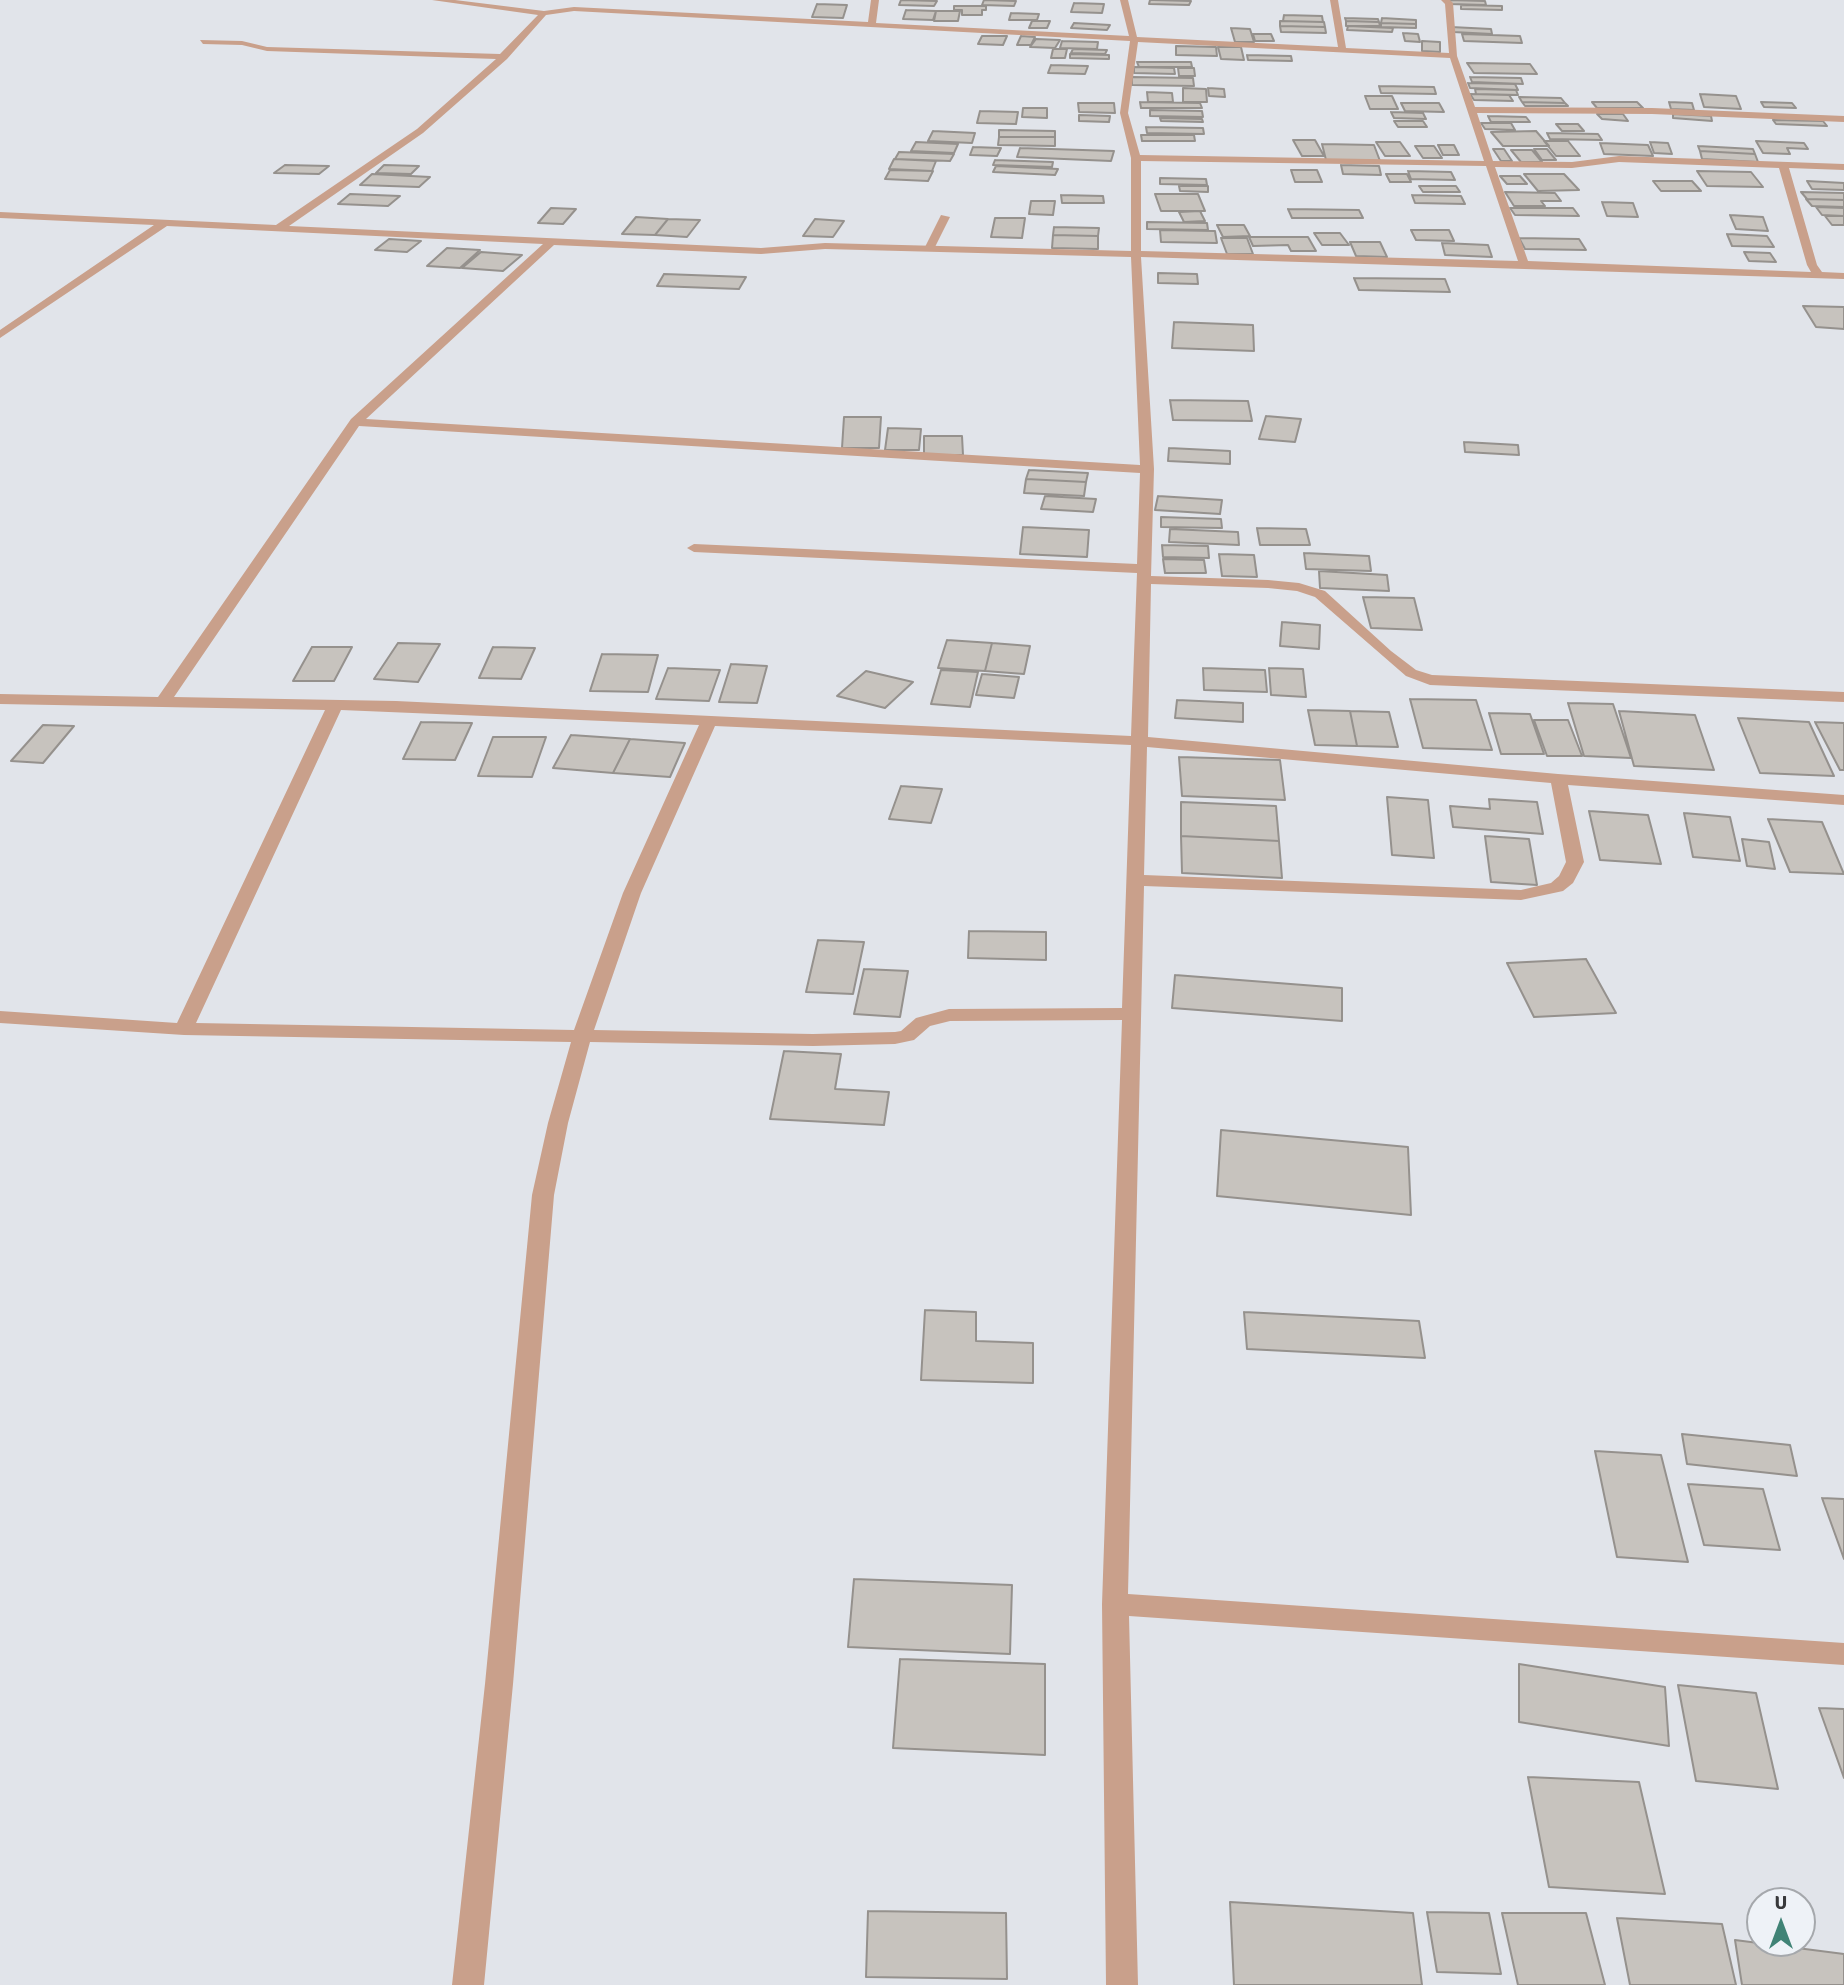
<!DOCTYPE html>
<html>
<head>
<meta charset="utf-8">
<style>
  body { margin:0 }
  #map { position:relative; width:1844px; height:1985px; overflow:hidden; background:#e1e4ea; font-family:Signika,sans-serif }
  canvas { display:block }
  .north { position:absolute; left:1746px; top:1887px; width:70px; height:70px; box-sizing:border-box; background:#eef2f7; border:2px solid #a5a8ac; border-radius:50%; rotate:0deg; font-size:19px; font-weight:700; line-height:28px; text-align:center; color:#38393b }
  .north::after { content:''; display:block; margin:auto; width:24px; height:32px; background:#408376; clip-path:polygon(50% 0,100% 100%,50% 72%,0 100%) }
</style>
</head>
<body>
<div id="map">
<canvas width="1844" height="1985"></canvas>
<div class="north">U</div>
</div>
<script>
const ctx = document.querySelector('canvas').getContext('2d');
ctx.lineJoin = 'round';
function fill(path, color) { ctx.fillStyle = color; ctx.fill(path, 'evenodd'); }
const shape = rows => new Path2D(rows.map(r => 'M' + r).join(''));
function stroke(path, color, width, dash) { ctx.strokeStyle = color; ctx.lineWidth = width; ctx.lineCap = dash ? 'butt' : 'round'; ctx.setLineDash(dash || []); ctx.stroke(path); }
const building = shape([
  [901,0,937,1,934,6,899,5,901,0],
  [984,0,1016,1,1014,6,982,5,984,0],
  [1150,0,1154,0,1191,1,1189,5,1149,4,1150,0],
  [1448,0,1485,1,1486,5,1449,4,1448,0],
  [1074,3,1104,4,1102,13,1071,12,1074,3],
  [817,4,847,5,843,18,812,17,817,4],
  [1461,5,1502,6,1502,10,1461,9,1461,5],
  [954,6,986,6,986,10,982,10,982,15,962,15,962,10,954,10,954,6],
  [906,10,936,11,933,20,903,19,906,10],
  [936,11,960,11,958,21,934,21,936,11],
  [1011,13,1039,14,1037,20,1009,20,1011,13],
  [1284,15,1322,16,1323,22,1283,21,1284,15],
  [1345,18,1378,19,1379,22,1346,21,1345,18],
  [1382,18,1416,20,1416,24,1381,23,1382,18],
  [1032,21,1050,21,1047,28,1029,28,1032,21],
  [1280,21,1324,22,1325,27,1280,26,1280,21],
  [1346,21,1379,22,1380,26,1346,26,1346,21],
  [1074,23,1110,25,1107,30,1071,28,1074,23],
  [1381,23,1416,24,1416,28,1381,27,1381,23],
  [1280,26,1325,27,1326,33,1281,32,1280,26],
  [1348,26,1393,28,1392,32,1347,30,1348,26],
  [1451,27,1491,29,1492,34,1453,32,1451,27],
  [1231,28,1250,29,1254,42,1235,42,1231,28],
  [1403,33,1418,34,1420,42,1405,41,1403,33],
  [1253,34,1271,34,1274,41,1255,41,1253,34],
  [1462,34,1520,36,1522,43,1464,41,1462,34],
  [982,36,1007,36,1003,45,978,44,982,36],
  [1021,36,1035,37,1031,45,1017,45,1021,36],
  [1036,39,1060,40,1055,48,1030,47,1036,39],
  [1062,41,1098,42,1097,49,1060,48,1062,41],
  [1422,41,1440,42,1440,52,1422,51,1422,41],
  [1176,46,1216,47,1217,56,1176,55,1176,46],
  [1218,47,1241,47,1244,60,1221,59,1218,47],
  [1053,49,1067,49,1065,58,1051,58,1053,49],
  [1073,49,1107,50,1105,54,1071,53,1073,49],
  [1070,54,1109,55,1109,59,1070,58,1070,54],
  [1247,55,1291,56,1292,61,1248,60,1247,55],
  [1137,62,1191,62,1192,67,1139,67,1137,62],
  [1467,63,1530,64,1537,74,1474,73,1467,63],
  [1051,65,1088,66,1085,74,1048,73,1051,65],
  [1134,67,1174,68,1175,74,1134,73,1134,67],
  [1178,68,1194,68,1195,76,1179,76,1178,68],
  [1132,77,1193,78,1194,86,1132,85,1132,77],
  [1470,77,1521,78,1523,84,1472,82,1470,77],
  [1468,83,1515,84,1518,90,1470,88,1468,83],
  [1379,86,1434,87,1436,94,1381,93,1379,86],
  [1183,88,1206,89,1207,102,1183,102,1183,88],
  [1208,88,1224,89,1225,97,1209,96,1208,88],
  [1475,89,1516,90,1518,95,1476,94,1475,89],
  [1147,92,1172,93,1173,102,1148,102,1147,92],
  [1470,94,1509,95,1513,101,1474,100,1470,94],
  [1700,94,1736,96,1741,109,1704,107,1700,94],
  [1365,96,1392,96,1398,109,1370,109,1365,96],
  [1519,97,1561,98,1565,103,1522,102,1519,97],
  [1140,102,1200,103,1202,108,1141,108,1140,102],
  [1522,102,1565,103,1568,106,1525,106,1522,102],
  [1592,102,1637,102,1643,108,1597,108,1592,102],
  [1669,102,1692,103,1694,110,1671,109,1669,102],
  [1761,102,1792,103,1796,108,1764,107,1761,102],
  [1078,103,1114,103,1115,113,1079,112,1078,103],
  [1401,103,1439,103,1444,112,1405,111,1401,103],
  [1023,108,1047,108,1047,118,1022,117,1023,108],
  [1150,110,1202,111,1203,117,1150,116,1150,110],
  [980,111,1018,112,1016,124,977,123,980,111],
  [1391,112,1423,113,1426,119,1394,118,1391,112],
  [1597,114,1623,114,1628,121,1602,119,1597,114],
  [1673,114,1711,116,1712,121,1673,118,1673,114],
  [1079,115,1110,116,1109,122,1079,121,1079,115],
  [1488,116,1526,117,1530,122,1491,122,1488,116],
  [1160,118,1202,119,1203,122,1161,121,1160,118],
  [1773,120,1823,121,1827,126,1776,124,1773,120],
  [1394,121,1423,121,1427,127,1398,127,1394,121],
  [1481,123,1511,123,1515,130,1485,129,1481,123],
  [1556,124,1578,124,1584,131,1562,131,1556,124],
  [1146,127,1203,128,1204,134,1147,133,1146,127],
  [999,130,1055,131,1055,137,999,137,999,130],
  [933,131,975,133,972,143,928,141,933,131],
  [1536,131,1549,146,1503,146,1491,132,1536,131],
  [1547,133,1598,134,1602,140,1550,139,1547,133],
  [1141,135,1194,135,1195,141,1142,141,1141,135],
  [999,137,1055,137,1055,146,998,145,999,137],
  [1293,140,1315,140,1324,156,1302,156,1293,140],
  [1544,141,1568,141,1580,156,1556,156,1544,141],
  [1756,141,1804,143,1808,149,1787,148,1790,154,1763,153,1756,141],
  [916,142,958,144,954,153,911,151,916,142],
  [1376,142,1400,142,1410,156,1385,156,1376,142],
  [1650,142,1668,143,1672,154,1654,153,1650,142],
  [1600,143,1648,145,1653,156,1604,154,1600,143],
  [1322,144,1374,145,1380,161,1326,160,1322,144],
  [1438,145,1454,145,1459,155,1443,155,1438,145],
  [1415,146,1434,146,1442,158,1423,158,1415,146],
  [1698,146,1753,149,1755,154,1700,151,1698,146],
  [973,147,1001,148,997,156,970,155,973,147],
  [1020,148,1114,151,1111,161,1017,157,1020,148],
  [1493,149,1504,149,1512,161,1501,161,1493,149],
  [1534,149,1547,149,1556,160,1542,160,1534,149],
  [1511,150,1532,150,1542,162,1521,162,1511,150],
  [1700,151,1755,154,1758,162,1702,159,1700,151],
  [899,152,954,154,950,161,895,159,899,152],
  [894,159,936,161,932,171,889,169,894,159],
  [995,160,1053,162,1052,167,993,165,995,160],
  [285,165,329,166,319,174,274,173,285,165],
  [384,165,419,166,411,174,376,173,384,165],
  [1341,165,1379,166,1381,175,1343,174,1341,165],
  [996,166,1058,169,1055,175,993,172,996,166],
  [890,170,933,171,928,181,885,179,890,170],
  [1291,170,1317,170,1322,182,1295,182,1291,170],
  [1408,171,1451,172,1455,180,1411,179,1408,171],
  [1697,171,1751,172,1763,187,1707,186,1697,171],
  [372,174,430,177,419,187,360,185,372,174],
  [1386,174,1407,174,1411,182,1390,182,1386,174],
  [1524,174,1564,174,1579,190,1538,191,1524,174],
  [1500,176,1520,176,1527,184,1507,184,1500,176],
  [1160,178,1206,179,1207,185,1160,184,1160,178],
  [1653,181,1692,181,1701,191,1661,191,1653,181],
  [1807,181,1844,183,1844,190,1812,189,1807,181],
  [1179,186,1208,186,1208,192,1180,191,1179,186],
  [1419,186,1456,186,1460,192,1423,192,1419,186],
  [1505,192,1555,193,1561,201,1541,201,1545,206,1514,206,1505,192],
  [1801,192,1844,193,1844,200,1807,199,1801,192],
  [350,194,400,196,388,206,338,204,350,194],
  [1155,194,1198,194,1205,211,1161,211,1155,194],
  [1061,195,1103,196,1104,203,1062,203,1061,195],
  [1412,195,1461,196,1465,204,1415,203,1412,195],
  [1806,199,1844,200,1844,207,1812,206,1806,199],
  [1031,201,1055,201,1053,215,1029,214,1031,201],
  [1602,202,1633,203,1638,217,1607,216,1602,202],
  [1816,207,1844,208,1844,216,1822,215,1816,207],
  [551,208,576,209,563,224,538,223,551,208],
  [1510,208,1573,208,1579,216,1515,215,1510,208],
  [1288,209,1359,210,1363,218,1292,218,1288,209],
  [1200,211,1205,221,1184,222,1179,212,1200,211],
  [1730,215,1763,217,1768,231,1736,229,1730,215],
  [1825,216,1844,216,1844,225,1832,225,1825,216],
  [636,217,668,219,655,235,622,234,636,217],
  [995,218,1025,218,1022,238,991,237,995,218],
  [668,219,700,220,687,237,655,235,668,219],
  [815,219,844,221,833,237,803,236,815,219],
  [1147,222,1207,223,1208,230,1147,229,1147,222],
  [1217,225,1244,225,1250,236,1223,237,1217,225],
  [1054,227,1099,228,1098,236,1053,235,1054,227],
  [1160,230,1215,231,1217,243,1161,242,1160,230],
  [1411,230,1449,230,1454,241,1416,240,1411,230],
  [1314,233,1340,233,1349,245,1322,245,1314,233],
  [1727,234,1767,236,1774,247,1732,246,1727,234],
  [1053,235,1098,236,1098,249,1052,248,1053,235],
  [1249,237,1308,237,1316,251,1291,251,1288,245,1253,246,1249,237],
  [1221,238,1247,238,1253,254,1227,254,1221,238],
  [1519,238,1579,239,1586,250,1525,249,1519,238],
  [389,239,421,241,407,252,375,250,389,239],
  [1350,242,1380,242,1387,257,1356,256,1350,242],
  [1442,243,1488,245,1492,257,1445,255,1442,243],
  [447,248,480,250,460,268,427,266,447,248],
  [481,252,522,255,503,271,462,268,481,252],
  [1744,252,1770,253,1776,262,1749,261,1744,252],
  [1158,273,1197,274,1198,284,1158,283,1158,273],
  [664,274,746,277,739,289,657,286,664,274],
  [1354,278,1445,279,1450,292,1359,290,1354,278],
  [1803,306,1844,307,1844,329,1816,327,1803,306],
  [1174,322,1253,325,1254,351,1172,348,1174,322],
  [1170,400,1248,401,1252,421,1173,420,1170,400],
  [1266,416,1301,419,1295,442,1259,439,1266,416],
  [844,417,881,417,879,448,842,448,844,417],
  [888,428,921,429,919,450,885,450,888,428],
  [924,436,962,436,963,455,924,455,924,436],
  [1464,442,1518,445,1519,455,1465,452,1464,442],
  [1169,448,1230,451,1230,464,1168,461,1169,448],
  [1029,470,1088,473,1086,482,1026,479,1029,470],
  [1026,479,1086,482,1084,496,1024,493,1026,479],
  [1045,496,1096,499,1093,512,1041,509,1045,496],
  [1158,496,1222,500,1220,514,1155,510,1158,496],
  [1161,517,1221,519,1222,528,1161,527,1161,517],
  [1023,527,1089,530,1087,557,1020,554,1023,527],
  [1257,528,1306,529,1310,545,1260,545,1257,528],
  [1170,529,1238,532,1239,545,1169,542,1170,529],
  [1162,545,1208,546,1209,558,1163,557,1162,545],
  [1304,553,1369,556,1371,571,1306,569,1304,553],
  [1219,554,1254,555,1257,577,1222,576,1219,554],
  [1163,559,1204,560,1206,573,1165,573,1163,559],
  [1319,571,1387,575,1389,591,1320,588,1319,571],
  [1363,597,1414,598,1422,630,1371,628,1363,597],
  [1282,622,1320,625,1319,649,1280,646,1282,622],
  [947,640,992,643,985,671,938,668,947,640],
  [398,643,440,644,418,682,374,679,398,643],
  [992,643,1030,646,1024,674,985,671,992,643],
  [312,647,352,647,334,681,293,681,312,647],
  [493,647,535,648,521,679,479,678,493,647],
  [602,654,658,655,648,692,590,691,602,654],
  [731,664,767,666,757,703,719,702,731,664],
  [668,668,720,670,709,701,656,699,668,668],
  [1203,668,1265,670,1267,692,1204,690,1203,668],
  [1269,668,1303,669,1306,697,1271,695,1269,668],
  [941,670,978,672,970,707,931,704,941,670],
  [866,671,913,682,885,708,837,696,866,671],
  [982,674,1019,677,1014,698,976,695,982,674],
  [1410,699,1476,700,1492,750,1423,748,1410,699],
  [1177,700,1243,703,1243,722,1175,718,1177,700],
  [1568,703,1613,704,1631,758,1584,756,1568,703],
  [1308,710,1350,711,1357,746,1315,745,1308,710],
  [1350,711,1389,712,1398,747,1357,746,1350,711],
  [1619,711,1695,715,1714,770,1634,766,1619,711],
  [1489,713,1530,714,1544,754,1501,754,1489,713],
  [1738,718,1809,722,1834,776,1760,773,1738,718],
  [1534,720,1568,720,1582,756,1547,756,1534,720],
  [421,722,472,723,455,760,403,759,421,722],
  [1815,722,1844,723,1844,770,1840,770,1815,722],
  [43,725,74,726,43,763,11,761,43,725],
  [571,735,630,739,613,773,553,768,571,735],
  [493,737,546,737,532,777,478,776,493,737],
  [630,739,685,743,670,777,613,773,630,739],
  [1179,757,1280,760,1285,800,1182,796,1179,757],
  [901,786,942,789,931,823,889,819,901,786],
  [1387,797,1428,800,1434,858,1392,855,1387,797],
  [1489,799,1537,802,1543,834,1453,827,1450,806,1490,809,1489,799],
  [1181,802,1276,806,1279,841,1181,836,1181,802],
  [1589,811,1648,815,1661,864,1600,860,1589,811],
  [1684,813,1730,817,1740,861,1693,857,1684,813],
  [1768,819,1822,822,1844,874,1790,872,1768,819],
  [1181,836,1279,841,1282,878,1182,873,1181,836],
  [1485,836,1529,839,1537,885,1491,882,1485,836],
  [1742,839,1769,842,1775,869,1747,866,1742,839],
  [969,931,1046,932,1046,960,968,958,969,931],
  [818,940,864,942,853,994,806,992,818,940],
  [1586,959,1616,1013,1534,1017,1507,963,1586,959],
  [864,969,908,971,900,1017,854,1014,864,969],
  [1175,975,1342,988,1342,1021,1172,1008,1175,975],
  [784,1051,841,1054,835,1089,889,1092,884,1125,770,1119,784,1051],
  [1221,1130,1408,1147,1411,1215,1217,1196,1221,1130],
  [925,1310,976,1312,976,1341,1033,1343,1033,1383,921,1380,925,1310],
  [1244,1312,1419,1321,1425,1358,1247,1349,1244,1312],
  [1682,1434,1790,1445,1797,1476,1687,1464,1682,1434],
  [1595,1451,1661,1455,1688,1562,1617,1557,1595,1451],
  [1688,1484,1763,1489,1780,1550,1704,1545,1688,1484],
  [1822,1498,1844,1499,1844,1559,1822,1498],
  [854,1579,1012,1585,1010,1654,848,1647,854,1579],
  [900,1659,1045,1664,1045,1755,893,1748,900,1659],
  [1519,1664,1665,1687,1669,1746,1519,1722,1519,1664],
  [1678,1685,1756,1693,1778,1789,1696,1781,1678,1685],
  [1819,1708,1844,1709,1844,1778,1819,1708],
  [1528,1777,1639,1782,1665,1894,1549,1887,1528,1777],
  [1230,1902,1413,1913,1422,1985,1234,1985,1230,1902],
  [868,1911,1006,1913,1007,1979,866,1977,868,1911],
  [1427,1912,1489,1913,1501,1974,1437,1972,1427,1912],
  [1502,1913,1586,1913,1605,1985,1518,1985,1502,1913],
  [1617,1918,1722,1924,1736,1985,1630,1985,1617,1918],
  [1735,1940,1844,1954,1844,1985,1742,1985,1735,1940]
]);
fill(building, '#c7c3be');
stroke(building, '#95918d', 2);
fill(shape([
  [941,215,950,217,933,251,925,251,924,249,941,215]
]), '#c9a08b');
fill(shape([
  [432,0,455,0,544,11,574,7,868,22,871,0,879,0,876,23,1129,36,1120,0,1128,0,1137,37,1338,47,1330,0,1338,0,1346,48,1449,53,1445,4,1441,0,1450,0,1453,3,1457,56,1475,107,1652,108,1844,116,1844,122,1652,114,1477,113,1493,161,1572,162,1619,156,1844,164,1844,170,1789,168,1817,265,1822,272,1844,273,1844,279,1141,257,1154,469,1151,576,1268,580,1299,583,1325,591,1391,651,1416,670,1432,675,1844,692,1844,702,1430,685,1406,676,1315,597,1297,591,1268,588,1151,584,1148,737,1558,774,1844,795,1844,805,1568,785,1584,862,1573,883,1563,891,1521,900,1144,886,1128,1594,1844,1643,1844,1665,1129,1616,1138,1985,1106,1985,1102,1604,1122,1020,950,1021,930,1026,914,1040,895,1044,813,1046,590,1042,568,1123,554,1195,513,1684,484,1985,452,1985,485,1684,532,1195,548,1123,571,1042,184,1035,0,1023,0,1011,177,1023,325,710,0,704,0,694,158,697,351,419,543,244,167,226,0,338,0,330,154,225,0,218,0,212,276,225,417,129,496,59,267,51,242,45,203,44,200,40,242,41,267,47,500,54,538,15,432,0],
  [574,11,1130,41,1120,113,1131,158,1131,251,825,243,761,248,289,226,423,133,507,59,546,15,574,11],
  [1138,42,1450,58,1484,161,1140,155,1128,113,1138,42],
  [1141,161,1486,166,1518,261,1141,251,1141,161],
  [1619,162,1779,168,1807,265,1811,272,1528,261,1495,167,1572,168,1619,162],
  [554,245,761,254,825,249,1131,257,1140,465,366,419,554,245],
  [359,426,1140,473,1137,564,694,544,687,548,694,552,1137,573,1131,736,396,701,174,697,359,426],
  [341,710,699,725,623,893,574,1030,196,1023,341,710],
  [715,726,1131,745,1122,1008,949,1009,916,1018,901,1031,895,1032,813,1034,594,1030,641,893,715,726],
  [1147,747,1551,783,1566,862,1559,876,1551,883,1521,890,1144,875,1147,747]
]), '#c9a08b');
</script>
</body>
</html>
